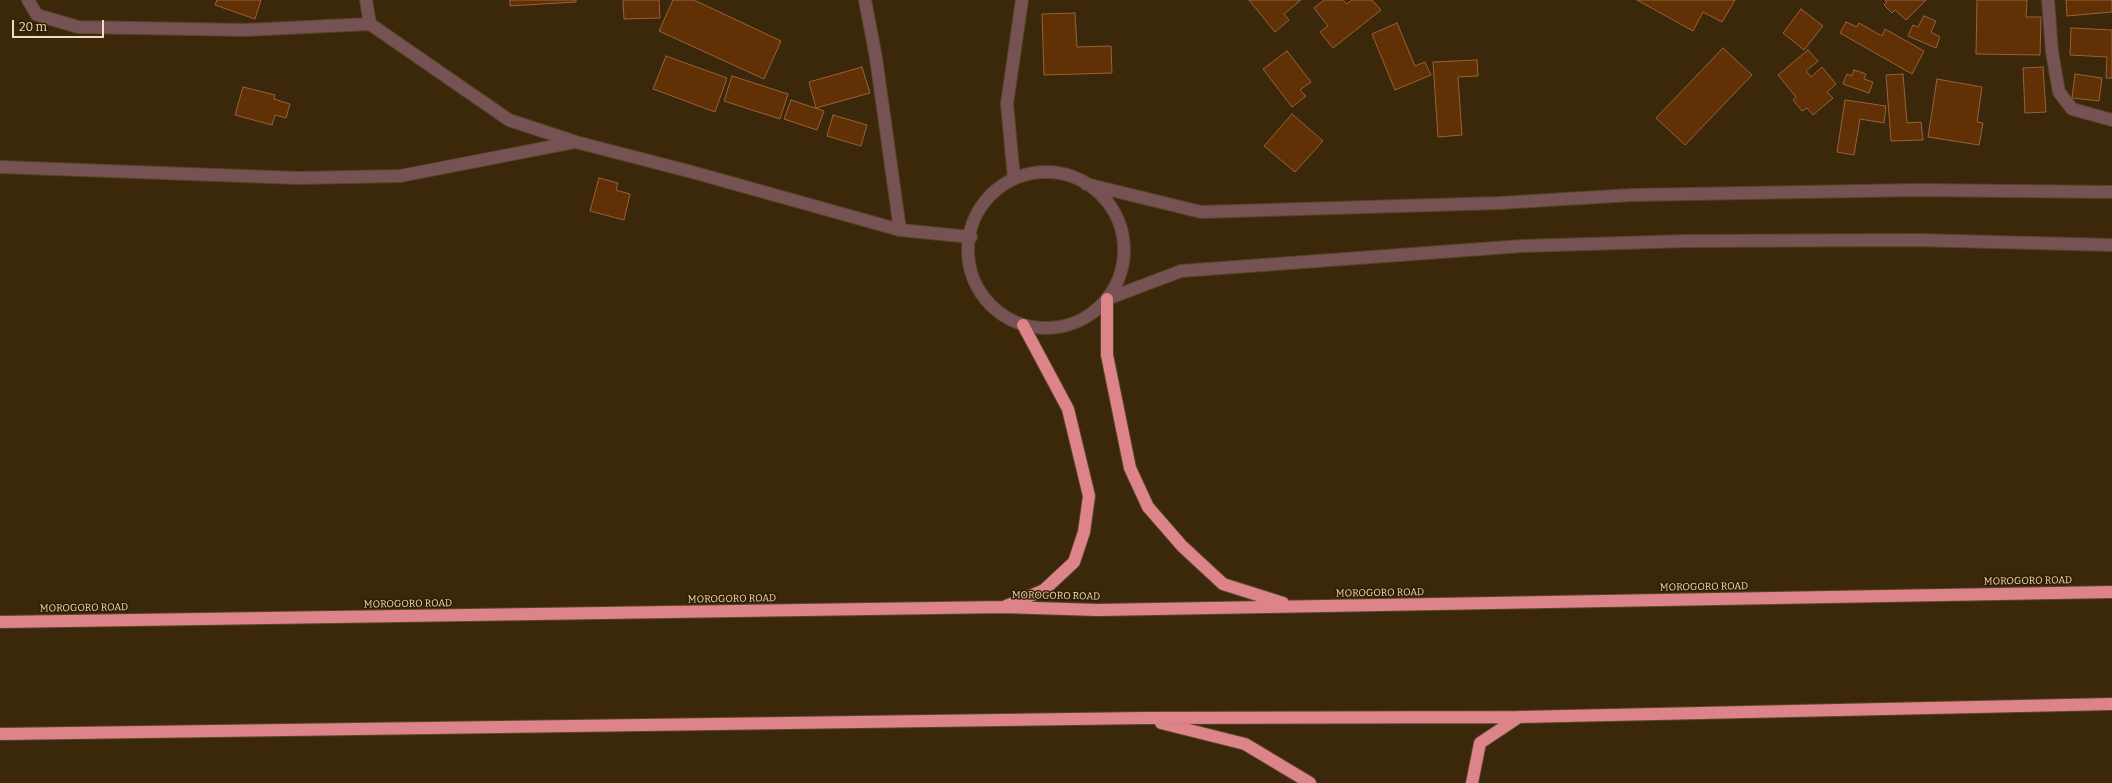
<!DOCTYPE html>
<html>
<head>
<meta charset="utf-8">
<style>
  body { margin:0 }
  #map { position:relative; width:2112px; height:783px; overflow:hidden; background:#3b2709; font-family:Bitter,serif }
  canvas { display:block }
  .scale { position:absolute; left:12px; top:20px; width:92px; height:18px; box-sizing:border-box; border:2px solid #f0dbbf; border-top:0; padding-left:5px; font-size:12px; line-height:14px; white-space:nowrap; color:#f0dbbf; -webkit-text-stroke:3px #301e01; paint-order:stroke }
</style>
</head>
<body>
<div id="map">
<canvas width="2112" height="783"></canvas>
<div class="scale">20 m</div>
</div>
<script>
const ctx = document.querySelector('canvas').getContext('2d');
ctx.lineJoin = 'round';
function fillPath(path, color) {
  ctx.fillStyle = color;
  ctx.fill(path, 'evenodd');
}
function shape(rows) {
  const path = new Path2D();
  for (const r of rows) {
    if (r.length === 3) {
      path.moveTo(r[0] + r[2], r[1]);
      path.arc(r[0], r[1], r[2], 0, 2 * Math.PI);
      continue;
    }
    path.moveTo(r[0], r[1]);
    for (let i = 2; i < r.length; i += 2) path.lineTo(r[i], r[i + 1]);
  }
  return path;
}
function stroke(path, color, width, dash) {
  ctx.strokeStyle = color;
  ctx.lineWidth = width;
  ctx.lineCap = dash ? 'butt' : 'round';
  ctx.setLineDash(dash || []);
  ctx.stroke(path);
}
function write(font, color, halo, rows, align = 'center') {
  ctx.font = font + ' Bitter,serif';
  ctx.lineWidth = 3;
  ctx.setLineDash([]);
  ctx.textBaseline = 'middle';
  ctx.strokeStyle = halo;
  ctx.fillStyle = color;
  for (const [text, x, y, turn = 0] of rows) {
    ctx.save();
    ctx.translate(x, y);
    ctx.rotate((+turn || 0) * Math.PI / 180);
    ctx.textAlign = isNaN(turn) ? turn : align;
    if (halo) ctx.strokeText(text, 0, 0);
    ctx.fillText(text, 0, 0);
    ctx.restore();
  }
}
const building = shape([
  [217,0,261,0,255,19,215,5,217,0],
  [510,0,576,0,576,2,510,6,510,0],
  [623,0,659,0,660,18,624,19,623,0],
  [673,0,694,0,781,41,764,79,659,31,673,0],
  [1249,0,1301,0,1284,14,1289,20,1275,32,1249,0],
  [1324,0,1343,0,1347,4,1352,0,1372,0,1381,10,1333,48,1320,32,1328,26,1314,8,1324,0],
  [1637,0,1735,0,1722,22,1703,12,1693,31,1637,0],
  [1885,0,1926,0,1906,20,1895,10,1892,13,1884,5,1887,2,1885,0],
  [1977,0,2027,0,2026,17,2041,17,2040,55,1976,54,1977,0],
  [2066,0,2112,0,2112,12,2067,16,2066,0],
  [1801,9,1823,26,1804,50,1783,33,1801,9],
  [1075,13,1077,47,1111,46,1112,73,1044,75,1042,14,1075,13],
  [1924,16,1936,21,1931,32,1940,37,1936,48,1908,36,1913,25,1918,27,1924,16],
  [1846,22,1857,27,1859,23,1882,36,1885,29,1924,51,1912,74,1840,33,1846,22],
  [1397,23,1415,66,1425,62,1431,75,1395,90,1372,34,1397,23],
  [2071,28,2112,30,2112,78,2106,78,2107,57,2070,55,2071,28],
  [1723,48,1752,75,1685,145,1656,118,1723,48],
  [1808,50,1818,61,1806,71,1811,77,1822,67,1836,84,1827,92,1833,98,1813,115,1807,108,1802,111,1793,100,1796,97,1778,75,1808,50],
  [1287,51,1311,82,1300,90,1306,96,1292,107,1263,69,1287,51],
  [666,56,727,78,715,112,653,89,666,56],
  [1477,60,1478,76,1458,77,1462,135,1438,137,1433,62,1477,60],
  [862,67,870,93,816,108,809,82,862,67],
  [2043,67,2046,112,2025,113,2023,68,2043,67],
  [1854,70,1866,74,1864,79,1873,82,1869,93,1843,84,1847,74,1852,76,1854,70],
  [1903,74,1907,123,1921,122,1923,140,1891,141,1886,75,1903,74],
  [2075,74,2102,78,2099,101,2072,98,2075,74],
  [732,76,788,94,780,119,724,101,732,76],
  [1937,79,1982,87,1977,122,1983,123,1979,145,1928,137,1937,79],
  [243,87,275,95,274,99,290,104,286,118,275,115,272,125,235,115,243,87],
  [791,100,824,111,817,130,784,119,791,100],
  [1845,100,1886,106,1884,123,1860,119,1854,155,1837,152,1845,100],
  [1292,114,1323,141,1295,172,1264,146,1292,114],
  [833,115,867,125,861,146,827,136,833,115],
  [599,178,618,183,616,190,630,194,624,220,590,211,599,178]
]);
const minor = shape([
  [28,0,37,15,78,27,245,30,370,24],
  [366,0,370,24,509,120,576,142,692,172,900,230,971,237],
  [865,0,876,58,900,230],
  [2048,0,2052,52,2059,92,2072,109,2112,120],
  [0,167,298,178,400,176,575,142],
  [1046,250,78],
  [1014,179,1007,104,1022,0],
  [1086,184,1201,212,1499,203,1632,195,1917,190,2112,192],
  [1107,299,1181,271,1522,246,1687,241,1916,240,2112,245]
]);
const highway = shape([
  [1107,299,1107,355,1130,468,1148,507,1182,546,1223,584,1283,603],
  [1006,606,1044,590,1074,562,1084,532,1089,496,1068,409,1023,325],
  [0,622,1003,607,1098,610,2112,592],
  [1161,723,1245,744,1310,783],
  [0,734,1144,718,1519,717,2112,704],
  [1472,783,1480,743,1519,717]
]);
const streetNames = [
  ["MOROGORO ROAD",2028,581,-1],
  ["MOROGORO ROAD",1704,587,-1],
  ["MOROGORO ROAD",1380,593,-1],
  ["MOROGORO ROAD",1056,596,1],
  ["MOROGORO ROAD",732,599,-1],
  ["MOROGORO ROAD",408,604,-1],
  ["MOROGORO ROAD",84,608,-1]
];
fillPath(building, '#613005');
stroke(building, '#97623c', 1);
stroke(minor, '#584426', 14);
stroke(highway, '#584426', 14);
stroke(minor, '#775254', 12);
stroke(highway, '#dd848b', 12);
write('10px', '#f0dbbf', '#301e01', streetNames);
</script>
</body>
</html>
